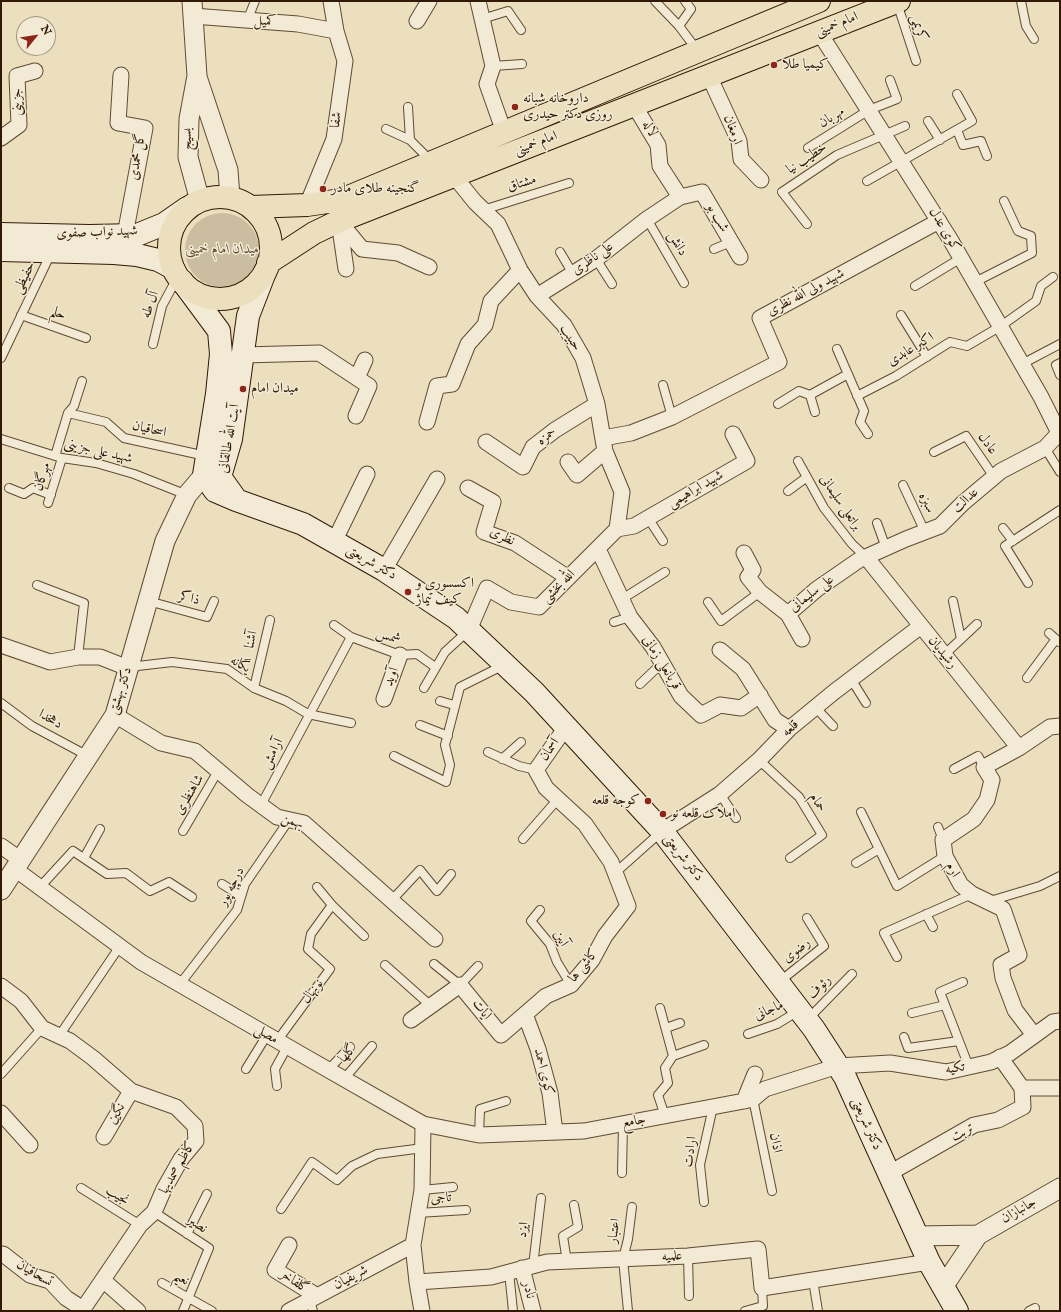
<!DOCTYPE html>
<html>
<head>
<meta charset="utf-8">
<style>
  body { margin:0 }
  #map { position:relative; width:1061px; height:1312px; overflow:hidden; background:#ebdfbe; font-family:"IM FELL English",serif }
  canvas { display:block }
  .frame { position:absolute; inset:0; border:2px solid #311905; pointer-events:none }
  .north { position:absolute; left:16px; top:16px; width:40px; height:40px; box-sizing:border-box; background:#f2ead5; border:1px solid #a59682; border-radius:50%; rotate:60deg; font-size:11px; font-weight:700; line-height:16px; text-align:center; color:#311905 }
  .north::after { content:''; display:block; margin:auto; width:14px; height:18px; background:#8f2418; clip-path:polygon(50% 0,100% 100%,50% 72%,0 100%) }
</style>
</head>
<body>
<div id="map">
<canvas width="1061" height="1312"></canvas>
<div class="frame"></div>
<div class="north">N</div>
</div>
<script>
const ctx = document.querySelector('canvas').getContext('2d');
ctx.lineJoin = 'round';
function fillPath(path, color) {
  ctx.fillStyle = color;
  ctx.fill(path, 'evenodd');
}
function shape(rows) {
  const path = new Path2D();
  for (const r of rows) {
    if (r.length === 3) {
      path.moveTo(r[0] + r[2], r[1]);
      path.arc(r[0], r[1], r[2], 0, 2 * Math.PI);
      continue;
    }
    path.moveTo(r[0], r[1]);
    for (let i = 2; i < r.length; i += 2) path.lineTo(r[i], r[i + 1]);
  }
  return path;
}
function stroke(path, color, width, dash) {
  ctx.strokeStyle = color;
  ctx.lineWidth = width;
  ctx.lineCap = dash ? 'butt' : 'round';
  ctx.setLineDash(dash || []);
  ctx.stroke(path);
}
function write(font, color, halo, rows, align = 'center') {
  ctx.font = font + ' "IM FELL English",Amiri,serif';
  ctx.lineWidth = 3;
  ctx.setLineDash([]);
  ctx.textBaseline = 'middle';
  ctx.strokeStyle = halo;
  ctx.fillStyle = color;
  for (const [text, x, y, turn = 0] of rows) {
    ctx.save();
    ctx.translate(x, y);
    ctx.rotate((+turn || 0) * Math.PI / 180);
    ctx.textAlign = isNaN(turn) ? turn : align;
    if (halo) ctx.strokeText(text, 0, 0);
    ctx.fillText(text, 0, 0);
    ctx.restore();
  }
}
const green = shape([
  [222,250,37]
]);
const service = shape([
  [655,1,679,26,697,50],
  [1021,1,1026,26,1034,39],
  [897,3,916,61],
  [482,19,508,11,521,30],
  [247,21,255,1],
  [679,26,691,9,685,1],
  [493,66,522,64],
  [408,107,410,140,431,161],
  [928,121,940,140],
  [386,129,410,140],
  [957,130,963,145,981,141,987,156],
  [808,148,869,110,897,99,890,80],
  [867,181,972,121,957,94],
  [483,210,569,183],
  [647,219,684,283],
  [807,224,782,192,837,155,905,126],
  [714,249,731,242],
  [560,252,573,274],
  [596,259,612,284],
  [975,282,1032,253,1031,236,1018,231,1004,201],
  [915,286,961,258],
  [21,315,86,338],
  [901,315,927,357],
  [153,344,162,306,177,278],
  [837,349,864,411,860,422,868,434],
  [1,358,51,253],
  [1060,363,1056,365,1060,375],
  [1022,364,1060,344],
  [663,385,672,417],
  [810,395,815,412],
  [857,396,896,376,950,342,967,346,1001,326,1036,301,1041,286,1053,277],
  [778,404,799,391,810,395,848,374],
  [68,413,106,422,124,438,206,456],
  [1,439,62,458,96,463,134,474,187,495],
  [1045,448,1060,472],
  [934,452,966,436,994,477],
  [55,456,68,413,74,406,82,381],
  [798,461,824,508,852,544,866,557],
  [903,485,925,532],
  [9,488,24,494,33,488,51,495],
  [788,491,807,477],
  [48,503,62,458],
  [648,518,663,541],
  [877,523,886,548],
  [1003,528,1013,541],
  [1028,583,1005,546,1060,510],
  [37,585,84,603,78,657],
  [622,599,665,572],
  [148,601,207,617,214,601],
  [953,601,961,639],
  [708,602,721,621,760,592],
  [614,622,630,617],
  [334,625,351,637,400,655,417,654,435,667],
  [1049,633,1059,642],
  [944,655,977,624],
  [129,667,172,662,227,669,254,688,286,701,308,714,351,723],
  [1027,678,1056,639],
  [851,679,866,703],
  [640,684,662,663],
  [254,688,270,620],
  [424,688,445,652,469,630],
  [440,701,454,705],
  [1,703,32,726,88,756],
  [815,707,833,726],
  [420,725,448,736],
  [488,752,519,766,536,770],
  [394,756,446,782,450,765,445,745,460,687,504,665],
  [502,759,521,742],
  [759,760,799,797,822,835,790,858],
  [954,769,978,756,984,767],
  [720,794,736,818],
  [261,805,351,637],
  [861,812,897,886,945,856],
  [938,827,943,840],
  [183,831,218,771],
  [523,839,558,799],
  [84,858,100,829],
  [856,863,879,849],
  [615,873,661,832],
  [222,884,241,896],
  [40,887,73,851,107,874,126,873,150,891,169,882,192,897],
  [391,901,420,870,437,891,451,874],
  [990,901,1040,886,1060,876],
  [332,905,364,936],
  [540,910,531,921,550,944,557,962,571,985],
  [926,914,933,927],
  [897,957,884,933,972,894],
  [434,964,460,985,478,966],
  [385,965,431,1006],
  [779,982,824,946,807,918],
  [963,982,940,992,969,1067],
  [180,984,237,910,245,884,289,820],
  [660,1008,673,1056],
  [912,1013,945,1005],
  [808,1019,852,974],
  [666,1028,680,1023],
  [748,1034,777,1024,800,1010],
  [59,1036,120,946],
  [904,1037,908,1048,959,1041],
  [277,1041,330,969,308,949,311,934,332,905,317,887],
  [246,1069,267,1035],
  [328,1070,350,1047],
  [1,1074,42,1028],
  [344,1079,372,1046],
  [277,1086,275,1069,287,1047],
  [753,1099,772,1191],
  [665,1116,658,1095,668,1083,665,1068,673,1056,704,1045],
  [479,1135,480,1109,506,1101],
  [622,1173,623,1124],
  [81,1188,140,1225],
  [422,1190,453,1187],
  [704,1202,700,1165,713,1107],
  [281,1209,312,1162,337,1180,352,1166,377,1154,423,1148],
  [154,1212,209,1248,183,1311],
  [418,1213,466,1210],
  [187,1234,207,1194],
  [688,1256,689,1296],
  [567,1262,563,1236,578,1227,574,1205],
  [533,1266,541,1198],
  [509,1272,513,1311],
  [813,1280,818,1311],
  [162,1283,212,1311],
  [310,1300,313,1311],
  [628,1311,623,1259,628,1239,632,1207],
  [745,1311,763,1306,762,1288],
  [1029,1311,1035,1308]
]);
const minor = shape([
  [478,1,493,66,487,84,504,132],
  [193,16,298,24,336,31],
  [417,21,429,1],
  [819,32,950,239,1041,397,1059,433],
  [121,75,118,123,145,128,125,235],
  [709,76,739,141,741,159,761,180],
  [634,105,658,145,660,166,680,197],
  [1,138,19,125,17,76,35,71],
  [454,176,475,202,498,224,520,270,537,296,564,325,583,358,597,404,605,451,622,492,617,529],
  [307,205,334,139,345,61,336,31,331,1],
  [339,221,362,249,398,253,429,267],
  [339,222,346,269],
  [537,296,596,259,647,219,680,197,702,192,740,257],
  [243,355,319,353,369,386,356,416],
  [357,378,365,360],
  [427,422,437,386,452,384,468,344,485,325,491,301,520,270],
  [603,438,631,433,672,417,779,362,760,318,939,221],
  [486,442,523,467,533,447,555,430,597,404],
  [568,462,577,475,605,451],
  [468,488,493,502,484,532,515,543,567,577],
  [617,529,634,526,747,461,733,434],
  [334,542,367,474],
  [598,549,630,617,653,647,681,696,701,715,720,705,741,708,760,695],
  [744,553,753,570,748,577,760,592,788,614,817,589,859,560,906,539,940,526,963,503,1001,471,1045,448,1060,432],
  [866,557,1019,748],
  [384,570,437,479],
  [788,614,802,639],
  [469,630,487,588,511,602,539,607,617,529],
  [1,645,50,662,78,657,100,657,128,668],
  [720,650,743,669,775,720,789,729],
  [384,699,400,655],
  [115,715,161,743,195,751,247,795,277,817,304,823,435,939],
  [662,831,720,794,759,760,789,729,834,692,921,626],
  [1,846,21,860],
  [15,869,141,962,304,1056,423,1124,479,1135,584,1131,744,1101,753,1099,765,1089,838,1066,890,1063,946,1072,991,1062,1010,1053,1053,1022,1060,1021],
  [1,986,21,1001,42,1028,70,1041,93,1058,131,1091,176,1107,195,1126,196,1141,181,1159,164,1189,154,1212,140,1225,83,1309,66,1298,50,1281,30,1275,3,1254],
  [525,1014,538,1049,550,1093,555,1132],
  [411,1020,460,985,501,1035,546,996,571,985,592,960,605,936,628,906,611,862,585,824,546,788,536,770,566,727],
  [1034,1035,1015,1010,1003,978,1001,965,1019,955,1003,909,972,894,961,885,945,856,943,840,974,819,987,800,992,780,984,767,1019,748,1050,727,1060,726],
  [1000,1057,1022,1088,1060,1088],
  [744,1101,755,1074],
  [1,1113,30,1145],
  [423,1124,422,1190,413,1245,417,1282,491,1277,547,1262,688,1256,758,1249,762,1288,929,1262],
  [104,1137,131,1091],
  [888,1174,974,1125,998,1120,1023,1107,1022,1088],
  [289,1245,275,1270,317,1296],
  [522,1268,533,1311],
  [103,1280,138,1311],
  [417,1282,422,1311],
  [289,1311,413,1245]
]);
const tertiary = shape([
  [192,1,197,76,189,119,188,157,200,201],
  [197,77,228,170,230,198],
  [1,890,115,715,165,541,187,495,204,475],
  [978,1235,1060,1188],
  [917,1236,978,1235,943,1287]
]);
const secondary = shape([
  [1,234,89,236,137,235,164,224,187,208],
  [1,250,114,253,137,255,158,260,173,268],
  [182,281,219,331,221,354,217,394,204,475,215,491,236,500,303,524,384,570,456,618,534,692,662,831,814,1029,845,1077,929,1262,957,1311],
  [235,498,220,477,231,439,248,316,265,272]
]);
const primary = shape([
  [220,248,51],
  [250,207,307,205,341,200,819,1],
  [268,263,314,233,339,221,899,1]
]);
const markers = [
  [774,65,4,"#8f2418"],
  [515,107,4,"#8f2418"],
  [323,189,4,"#8f2418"],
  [243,389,4,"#8f2418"],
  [408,592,4,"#8f2418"],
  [648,801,4,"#8f2418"],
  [663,814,4,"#8f2418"]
];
const streetNames = [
  ["کمیل",265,22,2],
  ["امام خمینی",837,25,-22],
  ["کریمی",918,28,72],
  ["جزینی",18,102,-92],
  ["مهربان",832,118,-31],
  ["شفا",337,120,-82],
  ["لاله",649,129,58],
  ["ارمغان",732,130,70],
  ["بسیج",188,139,-89],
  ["امام خمینی",536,144,-21],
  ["گل محمدی",138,157,-81],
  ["خطیب نیا",807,159,-33],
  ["مشتاق",522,184,-17],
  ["شب بو",717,218,60],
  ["کوی عدل",944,230,59],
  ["شهید نواب صفوی",97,233,-2],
  ["دانش",677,244,60],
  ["علی ناظری",593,259,-35],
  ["حفیظی",25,278,-64],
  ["شهید ولی الله نظری",806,293,-28],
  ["آل طه",151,305,-70],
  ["حلم",58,314,19],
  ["حبیب",570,338,58],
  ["اکبر عابدی",911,350,-31],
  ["اسحاقیان",149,430,13],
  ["حمزه",547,437,-37],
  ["آیت الله طالقانی",230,439,-80],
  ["عادل",987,444,55],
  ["شهید علی جزینی",98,452,13],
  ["مهرگان",43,477,-72],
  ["شهید ابراهیمی",696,490,-30],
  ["عدالت",966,501,-43],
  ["براتعلی سلیمانی",840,503,56],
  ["سبزه",926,503,64],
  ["نظری",502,537,25],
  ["دکتر شریعتی",371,563,30],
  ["الله بخشی",559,587,-45],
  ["علی سلیمانی",812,594,-37],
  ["ذاکر",189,599,15],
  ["شمس",388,637,19],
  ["آشنا",252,640,-76],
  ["رشیدیان",942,653,51],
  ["قربانعلی زمانی",661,663,58],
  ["یگانه",240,665,29],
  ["آوید",392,677,-70],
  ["دکتر بهشتی",121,691,-72],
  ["دهخدا",50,720,30],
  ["قلعه",791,729,-43],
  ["آسمان",550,750,-55],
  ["آرامش",273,754,-63],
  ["شاهنظری",190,795,-59],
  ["حمام",817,803,58],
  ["بهمن",292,822,19],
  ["دکتر شریعتی",683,858,52],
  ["ارم",952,870,60],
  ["درچه پور",232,887,-63],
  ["آیین",560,939,61],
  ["رضوی",797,951,-38],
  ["کاشی ها",584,966,-51],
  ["رئوف",820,988,-46],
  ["نونهال",313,992,-53],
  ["ایات",481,1010,51],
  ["ماجانی",769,1011,-24],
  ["مصلی",266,1035,30],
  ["گلها",348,1054,-50],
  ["تکیه",955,1069,-8],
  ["کوی احمد",543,1072,76],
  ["نگین",117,1114,-60],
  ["جامع",634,1122,-11],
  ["دکتر شریعتی",866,1124,66],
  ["تربت",963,1133,-27],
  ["اذان",775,1143,79],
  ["ارادت",691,1152,-82],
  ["کاظم صمدیها",178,1168,-60],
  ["نجیب",117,1196,32],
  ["تاجی",441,1199,-4],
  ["جانبازان",1019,1211,-30],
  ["نصیر",197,1225,34],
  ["ایزد",524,1230,-83],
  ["اعتبار",615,1231,-81],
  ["علمیه",672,1257,-3],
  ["تسحاقیان",34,1274,31],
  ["شریفیان",351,1278,-28],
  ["نعیم",181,1279,29],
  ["گلفاخر",294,1282,33],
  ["نادر",528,1290,76]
];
const poiNames = [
  ["کیمیا طلا",782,65],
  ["داروخانه شبانه",523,99],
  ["روزی دکتر حیدری",523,115],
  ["گنجینه طلای مادر",331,189],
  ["میدان امام",251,389],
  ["اکسسوری و",416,584],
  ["کیف تیماژ",416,600],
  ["کوجه قلعه",640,801,"right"],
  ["املاک قلعه نو",671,814]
];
const parkNames = [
  ["میدان امام خمینی",222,250]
];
fillPath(green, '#cbbd9f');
stroke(service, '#604a33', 10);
stroke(minor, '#604a33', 17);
stroke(tertiary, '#604a33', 21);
stroke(secondary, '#311905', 24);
stroke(primary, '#311905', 24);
stroke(service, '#f2ead5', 8);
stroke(minor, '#f2ead5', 15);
stroke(tertiary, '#f2ead5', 19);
stroke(secondary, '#f2ead5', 22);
stroke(primary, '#ebdfbe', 22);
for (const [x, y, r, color] of markers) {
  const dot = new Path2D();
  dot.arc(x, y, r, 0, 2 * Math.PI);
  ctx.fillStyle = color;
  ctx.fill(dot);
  stroke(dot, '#f2ead5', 1.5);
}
write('14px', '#311905', '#f2ead5', streetNames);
write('14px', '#311905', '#f2ead5', poiNames, 'left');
write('italic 14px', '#5f4a33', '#f2ead5', parkNames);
</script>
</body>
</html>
